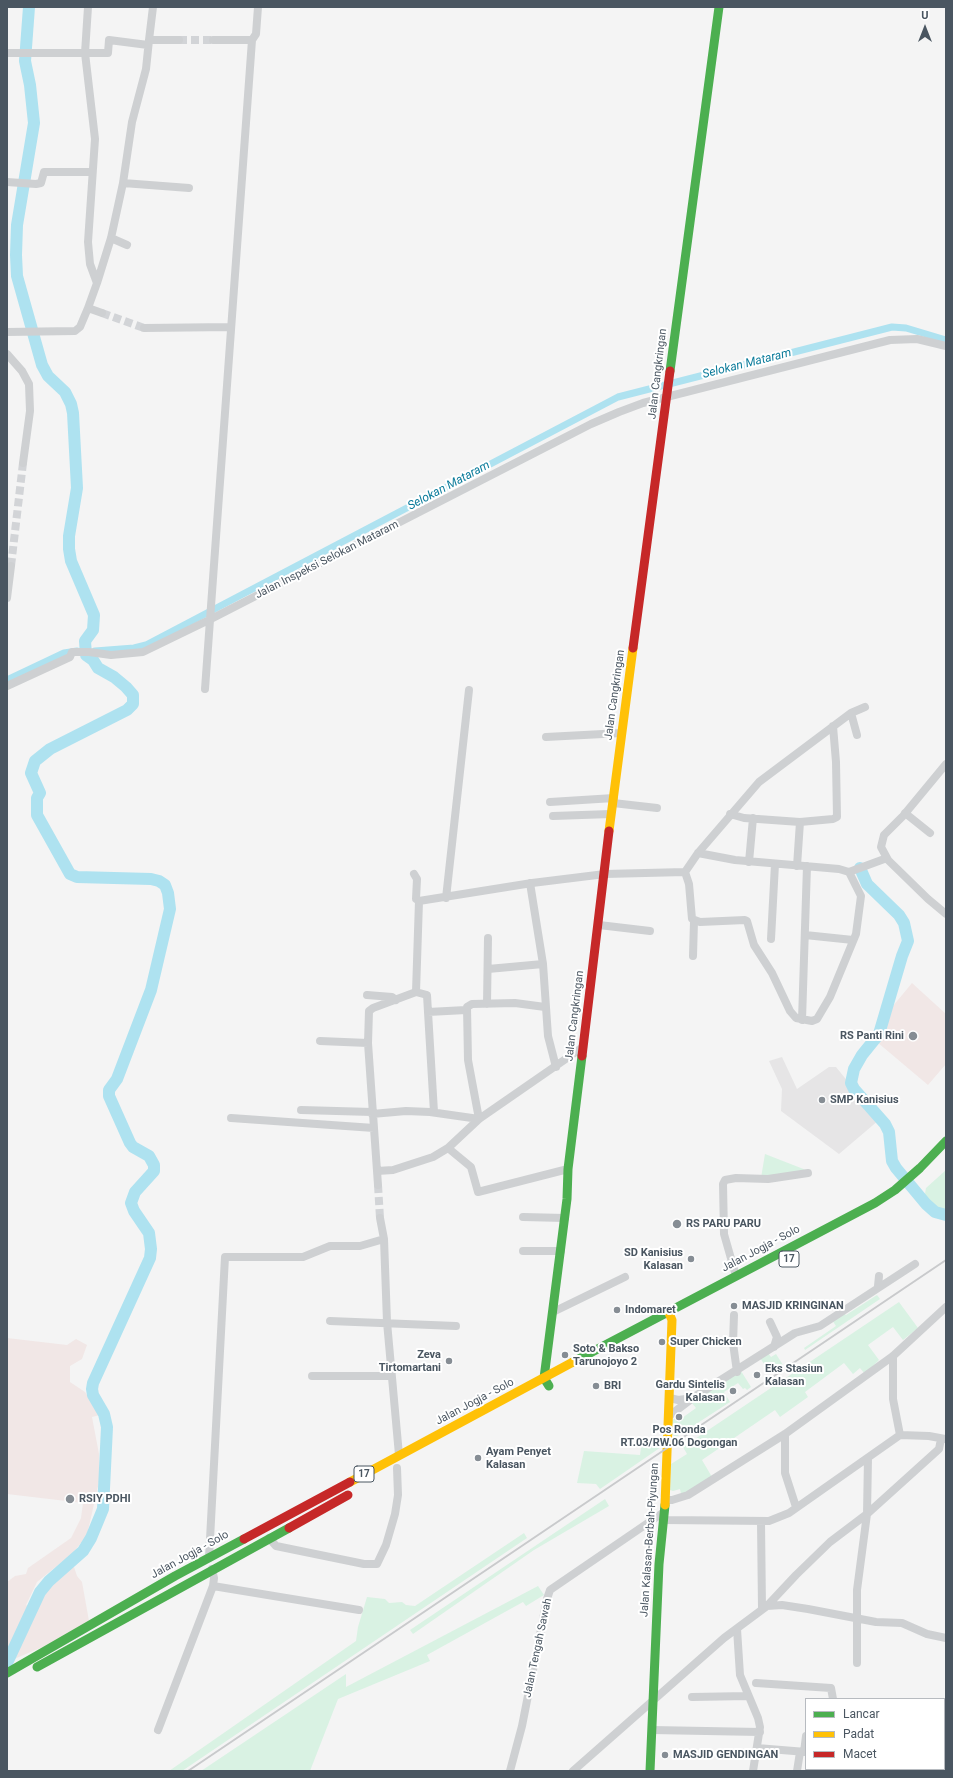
<!DOCTYPE html>
<html>
<head>
<meta charset="utf-8">
<style>
  body { margin:0 }
  #map { position:relative; width:953px; height:1778px; overflow:hidden; background:#f4f4f4; font-family:Roboto,sans-serif }
  canvas { display:block }
  .frame { position:absolute; inset:0; border:8px solid #4a5661; pointer-events:none }
  .legend { position:absolute; left:805px; top:1698px; width:140px; height:72px; box-sizing:border-box; background:#fff; border:1px solid #b7bbc0; margin:0; padding:5px 7px; list-style:none; font-size:12px; color:#4a5661 }
  .legend li { display:flex; align-items:center; gap:8px; height:20px }
  .legend b { width:20px; border:1px solid #b7bbc0 }
  .north { position:absolute; left:905px; top:8px; width:40px; height:40px; -webkit-text-stroke:3px #fff; paint-order:stroke; rotate:0deg; font-size:11px; font-weight:700; line-height:16px; text-align:center; color:#4a5661 }
  .north::after { content:''; display:block; margin:auto; width:14px; height:18px; background:#4a5661; clip-path:polygon(50% 0,100% 100%,50% 72%,0 100%) }
</style>
</head>
<body>
<div id="map">
<canvas width="953" height="1778"></canvas>
<div class="frame"></div>
<ul class="legend">
<li><b style="height:5px;background:#4caf50"></b>Lancar</li>
<li><b style="height:5px;background:#ffc107"></b>Padat</li>
<li><b style="height:5px;background:#c62828"></b>Macet</li>
</ul>
<div class="north">U</div>
</div>
<script>
const ctx = document.querySelector('canvas').getContext('2d');
ctx.lineJoin = 'round';
function fillPath(path, color) {
  ctx.fillStyle = color;
  ctx.fill(path, 'evenodd');
}
function shape(rows) {
  const path = new Path2D();
  for (const r of rows) {
    path.moveTo(r[0], r[1]);
    for (let i = 2; i < r.length; i += 2) path.lineTo(r[i], r[i + 1]);
  }
  return path;
}
function stroke(path, color, width, dash) {
  ctx.strokeStyle = color;
  ctx.lineWidth = width;
  ctx.lineCap = dash ? 'butt' : 'round';
  ctx.setLineDash(dash || []);
  ctx.stroke(path);
}
function write(font, color, halo, rows, align = 'center') {
  ctx.font = font + ' Roboto,sans-serif';
  ctx.lineWidth = 4;
  ctx.setLineDash([]);
  ctx.textBaseline = 'middle';
  ctx.strokeStyle = halo;
  ctx.fillStyle = color;
  for (const [text, x, y, turn = 0] of rows) {
    ctx.save();
    ctx.translate(x, y);
    ctx.rotate((+turn || 0) * Math.PI / 180);
    ctx.textAlign = isNaN(turn) ? turn : align;
    if (halo) ctx.strokeText(text, 0, 0);
    ctx.fillText(text, 0, 0);
    ctx.restore();
  }
}
const education = shape([
  [782,1057,797,1089,829,1067,836,1067,879,1120,839,1154,781,1111,782,1089,769,1061]
]);
const medical = shape([
  [912,983,946,1014,946,1064,928,1085,877,1042,883,1029,888,1012],
  [7,1338,67,1345,76,1339,87,1345,82,1359,70,1366,70,1382,85,1392,100,1415,92,1417,99,1454,99,1482,87,1535,73,1553,37,1582,26,1605,33,1609,44,1590,65,1569,73,1564,77,1576,82,1582,89,1621,52,1643,7,1662,7,1582,15,1576,26,1574,28,1568,71,1538,81,1518,83,1503,7,1494]
]);
const green = shape([
  [765,1154,806,1170,761,1178],
  [946,1170,946,1213,924,1200,926,1188],
  [877,1295,880,1299,805,1350,804,1348,836,1326,832,1320,843,1312,846,1315],
  [899,1302,918,1328,903,1340,893,1327,868,1345,879,1360,865,1374,860,1368,853,1374,844,1363,805,1392,808,1397,780,1417,775,1410,702,1460,712,1477,684,1495,681,1494,680,1489,673,1491,670,1490,671,1464,687,1454,683,1447],
  [768,1353,771,1357,776,1354,783,1365,771,1374,760,1358],
  [741,1371,751,1387,747,1390,745,1388,743,1389,738,1383,724,1392,730,1402,676,1437,671,1434,672,1420,675,1418,678,1421,696,1408,691,1402],
  [654,1439,665,1439,664,1445,600,1489,596,1484,577,1483,584,1451,640,1455,642,1441,651,1442],
  [605,1499,609,1506,534,1550,413,1634,410,1630],
  [524,1533,527,1538,182,1771,169,1771,356,1641,358,1627,367,1597,385,1599,389,1603,402,1602,406,1605,415,1606],
  [538,1586,544,1595,526,1606,523,1602,427,1655,430,1661,338,1699,310,1771,201,1771,346,1674,346,1687]
]);
const canal = shape([
  [95,651,134,648,146,645,618,397,892,327,906,328,946,340],
  [7,680,64,653,77,651]
]);
const river = shape([
  [860,868,867,884,899,915,904,923,908,941,902,956,879,1034,862,1055,854,1069,851,1083,854,1089,885,1124,889,1132,892,1161,896,1168,926,1204,935,1212,946,1215],
  [7,1663,40,1592,49,1581,83,1551,91,1538,103,1509,107,1427,104,1414,93,1395,92,1389,93,1383,150,1258,151,1249,149,1233,134,1211,131,1203,135,1192,154,1171,154,1165,149,1156,133,1147,130,1143,109,1096,109,1090,117,1079,151,990,170,909,168,893,165,885,159,881,151,879,77,877,70,874,37,815,37,798,40,793,31,773,35,761,50,749,127,710,133,704,133,695,126,687,114,677,98,668,93,660,86,655,85,641,93,630,94,615,71,561,69,549,69,536,77,488,73,413,71,404,65,392,48,376,42,365,17,276,16,255,17,225,34,123,30,85,25,61,29,7]
]);
const streetTunnel = shape([
  [179,40,213,40],
  [102,313,144,328],
  [11,566,23,463],
  [378,1185,380,1218]
]);
const street = shape([
  [88,7,85,53,95,139,88,242,90,264,97,283,88,308,102,313],
  [149,40,153,7],
  [213,40,252,40],
  [7,53,108,53,109,40,148,45],
  [7,182,36,184,41,183,44,172,92,172],
  [123,183,189,188],
  [111,238,127,245],
  [97,283,111,238,123,183,132,122,146,69,149,40,179,40],
  [144,328,231,327],
  [7,332,75,331,80,327,88,308],
  [7,354,22,371,29,384,30,411,23,463],
  [7,598,11,566],
  [7,686,70,657,72,652,89,652,111,655,143,652,209,620,591,424,619,412,643,403,890,340,917,339,946,346],
  [205,689,252,40,256,34,258,7],
  [851,713,857,735],
  [546,737,622,733],
  [946,764,903,816,884,835,881,847,888,860,928,899,946,914],
  [550,802,614,798],
  [613,803,657,808],
  [905,813,930,833],
  [730,814,744,818,800,822,833,819,837,817,836,762,833,726],
  [553,816,611,814],
  [698,853,735,860,839,869,849,872,887,858],
  [749,862,753,818],
  [797,866,800,822],
  [685,872,689,884,692,919,700,922,745,920,747,921,754,945,772,973,790,1011,796,1018,812,1021,817,1019,830,997,856,934,861,896,849,872],
  [685,872,698,853,759,782,851,713,865,707],
  [414,874,417,879,416,899,419,901,416,992],
  [530,883,543,964,548,1036,556,1067],
  [446,898,469,690],
  [419,901,532,883,605,874,685,872],
  [599,925,650,931],
  [805,935,853,940],
  [771,939,775,864],
  [693,956,694,921],
  [488,969,543,964],
  [367,995,392,997,396,1000],
  [487,1004,488,938],
  [428,1012,434,1112],
  [802,1020,807,866],
  [320,1041,368,1043],
  [301,1110,372,1112],
  [372,1114,406,1111,430,1112,479,1119],
  [231,1118,374,1128],
  [479,1119,468,1060,467,1007,472,1004,515,1003,545,1007],
  [448,1148,471,1167,478,1192,568,1169],
  [377,1171,393,1170,433,1157,448,1148,479,1119,583,1047],
  [378,1185,368,1043,369,1011,373,1008,416,992,427,995,428,1012,466,1010],
  [523,1217,565,1218],
  [380,1218,384,1239,387,1322,399,1455],
  [523,1251,561,1251],
  [736,1276,724,1234,723,1184,725,1180,736,1178,768,1179,808,1173],
  [878,1286,879,1276],
  [553,1312,625,1277],
  [734,1315,733,1343,737,1372],
  [330,1321,456,1326],
  [770,1322,777,1337,774,1347],
  [893,1356,893,1399,900,1435],
  [312,1376,391,1376],
  [670,1398,678,1400,693,1398],
  [669,1416,694,1397,795,1333,820,1326,915,1264],
  [785,1434,785,1473,796,1507],
  [665,1500,672,1500,688,1495,785,1434,893,1356,946,1307],
  [664,1520,769,1521,789,1513,900,1435,929,1436,945,1439],
  [761,1522,762,1609],
  [269,1538,276,1546,364,1564,377,1564,386,1545,395,1514,398,1495,397,1468],
  [209,1558,225,1257,303,1257,330,1246,360,1246,384,1239],
  [213,1586,359,1610],
  [767,1606,782,1605,808,1609,876,1622,902,1623,927,1634,946,1638],
  [737,1629,740,1675,758,1718,760,1727,753,1771],
  [857,1663,857,1590,867,1514,868,1458],
  [756,1683,831,1688,833,1699],
  [692,1697,748,1696],
  [944,1705,946,1705],
  [158,1730,213,1586,214,1578,212,1569],
  [652,1730,760,1732],
  [757,1748,806,1752],
  [804,1752,806,1736],
  [884,1769,889,1771],
  [510,1771,522,1726,547,1599,550,1590,664,1512],
  [573,1771,724,1638,767,1606,796,1575,830,1542,867,1514,939,1449,941,1439],
  [797,1771,800,1752],
  [912,1771,912,1769],
  [944,1771,946,1769]
]);
const fast = shape([
  [670,371,719,7],
  [573,1362,875,1203,895,1190,920,1168,946,1141],
  [549,1386,544,1378,567,1199,568,1169,582,1056],
  [37,1667,289,1528],
  [7,1673,175,1576,244,1539],
  [650,1771,659,1564,665,1505]
]);
const slow = shape([
  [609,831,633,648],
  [350,1482,573,1362],
  [665,1505,672,1320,668,1311]
]);
const jam = shape([
  [633,648,670,371],
  [582,1056,609,831],
  [289,1528,348,1495],
  [244,1539,350,1482]
]);
const rail = shape([
  [188,1771,946,1260]
]);
const markers = [
  [913,1036,5,"#868d94"],
  [822,1100,4,"#868d94"],
  [677,1224,5,"#868d94"],
  [691,1259,4,"#868d94"],
  [734,1306,4,"#868d94"],
  [617,1310,4,"#868d94"],
  [662,1342,4,"#868d94"],
  [565,1355,4,"#868d94"],
  [449,1361,4,"#868d94"],
  [757,1375,4,"#868d94"],
  [596,1386,4,"#868d94"],
  [733,1391,4,"#868d94"],
  [679,1417,4,"#868d94"],
  [478,1458,4,"#868d94"],
  [70,1499,5,"#868d94"],
  [665,1755,4,"#868d94"]
];
const shields = [
  [789,1259,20],
  [364,1474,20]
];
const shieldNames = [
  ["17",789,1259],
  ["17",364,1474]
];
const streetNames = [
  ["Jalan Cangkringan",658,374,-83],
  ["Jalan Inspeksi Selokan Mataram",327,560,-27],
  ["Jalan Cangkringan",615,695,-82],
  ["Jalan Cangkringan",575,1016,-83],
  ["Jalan Jogja - Solo",761,1249,-28],
  ["Jalan Jogja - Solo",475,1402,-28],
  ["Jalan Kalasan-Berbah-Piyungan",650,1540,-86],
  ["Jalan Jogja - Solo",190,1555,-29],
  ["Jalan Tengah Sawah",538,1648,-78]
];
const poiNames = [
  ["RS Panti Rini",904,1036,"right"],
  ["SMP Kanisius",830,1100],
  ["RS PARU PARU",686,1224],
  ["SD Kanisius",683,1253,"right"],
  ["Kalasan",683,1266,"right"],
  ["MASJID KRINGINAN",742,1306],
  ["Indomaret",625,1310],
  ["Super Chicken",670,1342],
  ["Soto & Bakso",573,1349],
  ["Tarunojoyo 2",573,1362],
  ["Zeva",441,1355,"right"],
  ["Tirtomartani",441,1368,"right"],
  ["Eks Stasiun",765,1369],
  ["Kalasan",765,1382],
  ["Gardu Sintelis",725,1385,"right"],
  ["Kalasan",725,1398,"right"],
  ["BRI",604,1386],
  ["Pos Ronda",679,1430,"center"],
  ["RT.03/RW.06 Dogongan",679,1443,"center"],
  ["Ayam Penyet",486,1452],
  ["Kalasan",486,1465],
  ["RSIY PDHI",79,1499],
  ["MASJID GENDINGAN",673,1755]
];
const waterNames = [
  ["Selokan Mataram",747,364,-14],
  ["Selokan Mataram",449,486,-28]
];
fillPath(education, '#e6e5e6');
fillPath(medical, '#f1e7e6');
fillPath(green, '#d9f2e3');
stroke(canal, '#aee2f0', 7);
stroke(river, '#aee2f0', 12);
stroke(streetTunnel, '#d2d4d7', 8, [8, 4]);
stroke(street, '#ced0d2', 8);
stroke(fast, '#4caf50', 9);
stroke(slow, '#ffc107', 9);
stroke(jam, '#c62828', 9);
stroke(rail, '#c9cacc', 2);
for (const [x, y, r, color] of markers) {
  const dot = new Path2D();
  dot.arc(x, y, r, 0, 2 * Math.PI);
  ctx.fillStyle = color;
  ctx.fill(dot);
  stroke(dot, '#fff', 1.5);
}
for (const [x, y, w] of shields) {
  const box = new Path2D();
  box.roundRect(x - w / 2, y - 8, w, 16, 3);
  ctx.fillStyle = '#fff';
  ctx.fill(box);
  stroke(box, '#4a5661', 1);
}
write('bold 10px', '#4a5661', null, shieldNames);
write('11px', '#4a5661', '#fff', streetNames);
write('bold 11px', '#4a5661', '#fff', poiNames, 'left');
write('italic 12px', '#0c7c9b', '#fff', waterNames);
</script>
</body>
</html>
